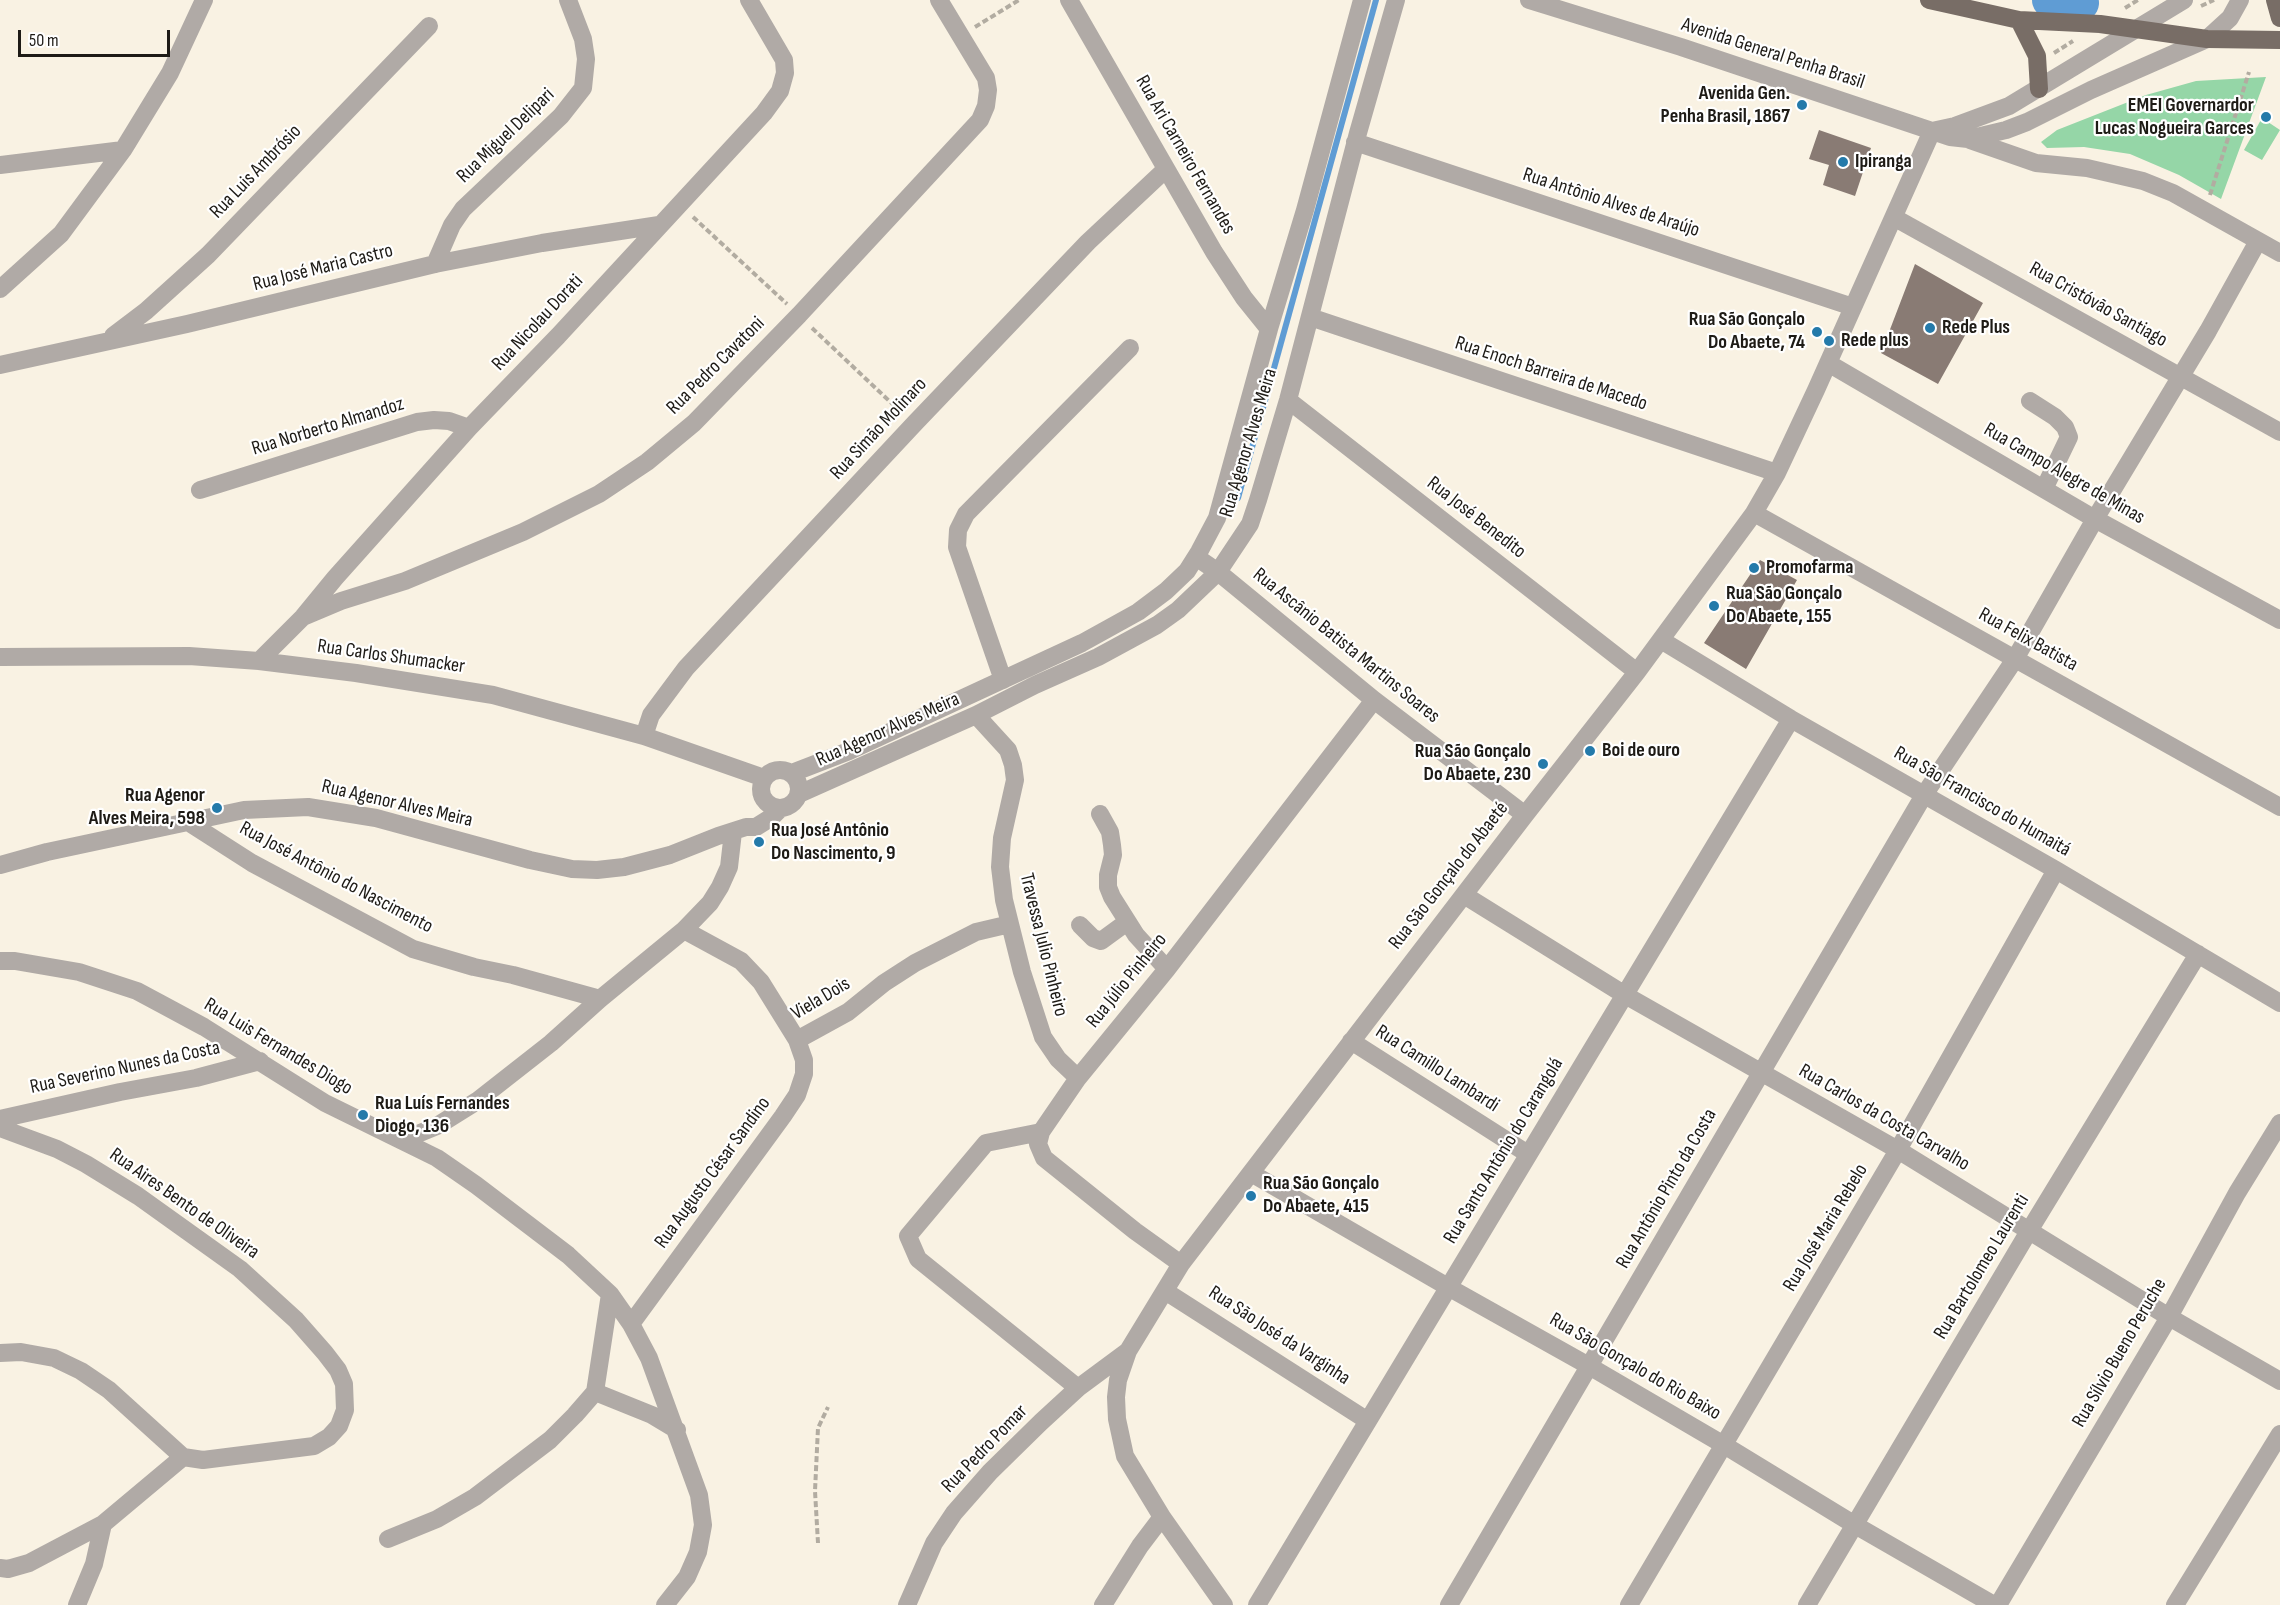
<!DOCTYPE html>
<html>
<head>
<meta charset="utf-8">
<style>
  body { margin:0 }
  #map { position:relative; width:2280px; height:1605px; overflow:hidden; background:#f9f2e3; font-family:"Sofia Sans Condensed",sans-serif }
  canvas { display:block }
  .scale { position:absolute; left:18px; top:30px; width:152px; height:27px; box-sizing:border-box; border:3px solid #1e1b16; border-top:0; padding-left:8px; font-size:18px; line-height:21px; white-space:nowrap; color:#1e1b16; -webkit-text-stroke:4px #fff; paint-order:stroke }
</style>
</head>
<body>
<div id="map">
<canvas width="2280" height="1605"></canvas>
<div class="scale">50 m</div>
</div>
<script>
const ctx = document.querySelector('canvas').getContext('2d');
ctx.lineJoin = 'round';
function fillPath(path, color) {
  ctx.fillStyle = color;
  ctx.fill(path, 'evenodd');
}
function shape(rows) {
  const path = new Path2D();
  for (const r of rows) {
    if (r.length === 3) {
      path.moveTo(r[0] + r[2], r[1]);
      path.arc(r[0], r[1], r[2], 0, 2 * Math.PI);
      continue;
    }
    path.moveTo(r[0], r[1]);
    for (let i = 2; i < r.length; i += 2) path.lineTo(r[i], r[i + 1]);
  }
  return path;
}
function stroke(path, color, width, dash) {
  ctx.strokeStyle = color;
  ctx.lineWidth = width;
  ctx.lineCap = dash ? 'butt' : 'round';
  ctx.setLineDash(dash || []);
  ctx.stroke(path);
}
function write(font, color, halo, rows, align = 'center') {
  ctx.font = font + ' "Sofia Sans Condensed",sans-serif';
  ctx.lineWidth = 4.5;
  ctx.setLineDash([]);
  ctx.textBaseline = 'middle';
  ctx.strokeStyle = halo;
  ctx.fillStyle = color;
  for (const [text, x, y, turn = 0] of rows) {
    ctx.save();
    ctx.translate(x, y);
    ctx.rotate((+turn || 0) * Math.PI / 180);
    ctx.textAlign = isNaN(turn) ? turn : align;
    if (halo) ctx.strokeText(text, 0, 0);
    ctx.fillText(text, 0, 0);
    ctx.restore();
  }
}
const green = shape([
  [2266,77,2221,199,2179,175,2130,154,2084,147,2047,148,2041,142,2057,130,2146,95,2196,81],
  [2262,118,2280,130,2262,160,2244,150]
]);
const stream = shape([
  [1238,498,1376,0]
]);
const river = shape([
  [2050,0,2081,3]
]);
const building = shape([
  [1819,130,1871,148,1855,196,1823,185,1829,165,1809,159],
  [1915,264,1983,303,1938,384,1881,353],
  [1760,560,1797,580,1746,669,1704,643]
]);
const path = shape([
  [2201,6,2214,0],
  [2125,8,2138,0],
  [975,27,1019,0],
  [2054,53,2073,41],
  [2210,195,2249,72],
  [693,217,787,304],
  [812,328,902,413],
  [818,1543,815,1491,818,1428,828,1407]
]);
const minor = shape([
  [1069,0,1214,252,1244,298,1269,329],
  [1529,0,1681,47,1950,137,1968,139,2006,130,2027,122,2091,90,2207,39,2230,18,2240,0],
  [1932,131,1955,126,2009,106,2184,0],
  [1970,140,2036,163,2087,168,2143,181,2173,193,2280,253],
  [1355,142,1853,307],
  [0,165,123,150],
  [1895,218,2280,432],
  [435,264,452,225,463,209,561,116,583,88,586,59,583,39,568,0],
  [0,289,61,234,123,150,170,73,204,0],
  [1310,317,1777,473],
  [113,336,146,311,208,255,429,26],
  [1828,363,2095,519,2280,620],
  [0,365,187,324,435,264,542,243,659,225],
  [1288,400,1637,672],
  [2030,401,2055,417,2065,427,2069,437,2044,489],
  [200,490,417,422,434,420,449,421,469,428],
  [1754,513,2280,807],
  [1196,557,1218,572,1374,700,1525,815],
  [303,617,341,601,405,581,523,532,599,494,647,462,694,423,799,315,980,120,986,106,988,90,986,78,939,0],
  [1661,640,1791,719,2056,870,2280,1003],
  [0,657,189,656,259,661,356,673,493,695,644,736,764,778],
  [259,661,303,617,335,578,469,428,558,336,764,113,780,91,785,73,784,60,749,0],
  [1003,680,957,547,958,530,966,514,1130,348],
  [976,715,1008,750,1013,765,1015,780,1002,838,1000,867,1004,900,1022,972,1043,1037,1058,1059,1078,1078],
  [644,736,651,715,686,668,915,423,1088,242,1166,169],
  [780,789,19],
  [792,773,849,751,1082,643,1138,612,1166,591,1187,571,1199,552,1217,518,1269,329,1305,210,1362,0],
  [799,794,976,715,1035,685,1098,657,1157,625,1178,610,1218,572,1250,524,1258,500,1288,400,1358,133,1396,0],
  [1100,814,1110,832,1112,845,1113,855,1108,875,1108,887,1112,897,1136,935,1167,969],
  [188,822,252,863,413,949,474,967,513,975,600,999,684,930,710,903,720,887,729,867,733,832],
  [0,865,47,852,244,810,308,807,376,818,530,860,572,869,597,870,624,867,670,855,718,836,746,827,756,827,772,817,780,809],
  [1464,895,1625,995,1898,1150,2169,1317,2280,1381],
  [1080,925,1093,938,1101,941,1127,922],
  [0,961,15,961,79,972,137,991,165,1006,204,1027,325,1103,437,1158,476,1185,568,1255,610,1294,631,1324,649,1358,699,1495,703,1525,698,1552,687,1577,665,1605],
  [797,1040,848,1012,884,983,915,963,976,932,1010,924],
  [1351,1041,1528,1154],
  [0,1119,120,1092,196,1078,260,1061],
  [0,1128,57,1149,86,1164,138,1196,240,1269,296,1320,325,1353,338,1370,344,1384,345,1410,339,1426,329,1437,314,1446,203,1460,183,1457,109,1390,81,1371,54,1358,21,1352,0,1353],
  [1041,1132,986,1143,908,1236,918,1259,1078,1388],
  [403,1140,437,1126,477,1101,551,1043,600,999],
  [1251,1173,1448,1287,1589,1366,1724,1445,1855,1525,1994,1605],
  [1181,1264,1135,1231,1044,1158,1038,1144,1041,1132,1078,1078,1167,969,1374,700],
  [1165,1291,1368,1421],
  [631,1324,783,1116,797,1095,804,1074,804,1060,797,1040,761,982,741,961,684,930],
  [595,1392,652,1415,677,1430],
  [388,1539,437,1519,475,1497,550,1440,575,1415,595,1392,610,1294],
  [0,1568,8,1569,29,1563,103,1524],
  [77,1605,94,1564,103,1524,183,1457],
  [907,1605,934,1543,954,1513,990,1472,1041,1422,1078,1388,1128,1351],
  [1103,1605,1140,1546,1162,1517],
  [1224,1605,1162,1517,1125,1456,1117,1419,1116,1397,1118,1380,1128,1351,1181,1264,1525,815,1637,672,1754,513,1777,473,1816,390,1932,131],
  [1257,1605,1791,719],
  [1449,1605,1924,795,2015,659,2095,519,2208,331,2258,241],
  [1629,1605,1898,1150,2056,870],
  [1807,1605,2029,1231,2198,954],
  [1998,1605,2169,1317,2237,1193,2280,1123],
  [2175,1605,2280,1434]
]);
const major = shape([
  [1929,0,2019,20,2100,24,2207,39,2280,40],
  [2275,0,2280,18],
  [2019,20,2037,56,2039,89]
]);
const markers = [
  [1802,105,6,"#247aaa"],
  [2266,117,6,"#247aaa"],
  [1843,162,6,"#247aaa"],
  [1930,328,6,"#247aaa"],
  [1817,332,6,"#247aaa"],
  [1829,341,6,"#247aaa"],
  [1754,568,6,"#247aaa"],
  [1714,606,6,"#247aaa"],
  [1590,751,6,"#247aaa"],
  [1543,764,6,"#247aaa"],
  [217,808,6,"#247aaa"],
  [759,842,6,"#247aaa"],
  [363,1115,6,"#247aaa"],
  [1251,1196,6,"#247aaa"]
];
const streetNames = [
  ["Avenida General Penha Brasil",1773,54,18],
  ["Rua Miguel Delipari",506,136,-44],
  ["Rua Ari Carneiro Fernandes",1185,155,60],
  ["Rua Luis Ambrósio",256,172,-46],
  ["Rua Antônio Alves de Araújo",1611,203,18],
  ["Rua José Maria Castro",323,268,-14],
  ["Rua Cristóvão Santiago",2098,305,29],
  ["Rua Nicolau Dorati",538,323,-47],
  ["Rua Pedro Cavatoni",716,366,-45],
  ["Rua Enoch Barreira de Macedo",1551,374,18],
  ["Rua Norberto Almandoz",328,427,-17],
  ["Rua Simão Molinaro",879,429,-47],
  ["Rua Agenor Alves Meira",1249,443,-73],
  ["Rua Campo Alegre de Minas",2064,474,30],
  ["Rua José Benedito",1476,518,38],
  ["Rua Felix Batista",2028,640,29],
  ["Rua Ascânio Batista Martins Soares",1346,646,39],
  ["Rua Carlos Shumacker",391,657,8],
  ["Rua Agenor Alves Meira",888,730,-24],
  ["Rua São Francisco do Humaitá",1982,802,30],
  ["Rua Agenor Alves Meira",397,804,13],
  ["Rua São Gonçalo do Abaeté",1449,876,-52],
  ["Rua José Antônio do Nascimento",336,878,28],
  ["Travessa Julio Pinheiro",1043,945,76],
  ["Rua Júlio Pinheiro",1127,981,-51],
  ["Viela Dois",821,999,-31],
  ["Rua Luis Fernandes Diogo",278,1047,31],
  ["Rua Severino Nunes da Costa",125,1068,-12],
  ["Rua Camillo Lambardi",1437,1069,33],
  ["Rua Carlos da Costa Carvalho",1884,1118,30],
  ["Rua Santo Antônio do Carangolá",1504,1151,-59],
  ["Rua Augusto César Sandino",713,1173,-54],
  ["Rua Antônio Pinto da Costa",1667,1189,-60],
  ["Rua Aires Bento de Oliveira",184,1204,35],
  ["Rua José Maria Rebelo",1826,1228,-59],
  ["Rua Bartolomeo Laurenti",1982,1267,-59],
  ["Rua São José da Varginha",1279,1336,33],
  ["Rua Sílvio Bueno Peruche",2120,1353,-60],
  ["Rua São Gonçalo do Rio Baixo",1635,1367,30],
  ["Rua Pedro Pomar",985,1449,-46]
];
const poiNames = [
  ["Avenida Gen.",1790,94,"right"],
  ["Penha Brasil, 1867",1790,117,"right"],
  ["EMEI Governardor",2254,106,"right"],
  ["Lucas Nogueira Garces",2254,129,"right"],
  ["Ipiranga",1855,162],
  ["Rua São Gonçalo",1805,320,"right"],
  ["Do Abaete, 74",1805,343,"right"],
  ["Rede Plus",1942,328],
  ["Rede plus",1841,341],
  ["Promofarma",1766,568],
  ["Rua São Gonçalo",1726,594],
  ["Do Abaete, 155",1726,617],
  ["Boi de ouro",1602,751],
  ["Rua São Gonçalo",1531,752,"right"],
  ["Do Abaete, 230",1531,775,"right"],
  ["Rua Agenor",205,796,"right"],
  ["Alves Meira, 598",205,819,"right"],
  ["Rua José Antônio",771,831],
  ["Do Nascimento, 9",771,854],
  ["Rua Luís Fernandes",375,1104],
  ["Diogo, 136",375,1127],
  ["Rua São Gonçalo",1263,1184],
  ["Do Abaete, 415",1263,1207]
];
fillPath(green, '#95d6a7');
stroke(stream, '#5f9cd4', 6);
stroke(river, '#5f9cd4', 36);
fillPath(building, '#897b74');
stroke(path, '#b2aca1', 4, [6, 3]);
stroke(minor, '#b0aaa6', 18);
stroke(major, '#786d66', 18);
for (const [x, y, r, color] of markers) {
  const dot = new Path2D();
  dot.arc(x, y, r, 0, 2 * Math.PI);
  ctx.fillStyle = color;
  ctx.fill(dot);
  stroke(dot, '#fff', 2);
}
write('20px', '#1e1b16', '#fff', streetNames);
write('bold 20px', '#1e1b16', '#fff', poiNames, 'left');
</script>
</body>
</html>
